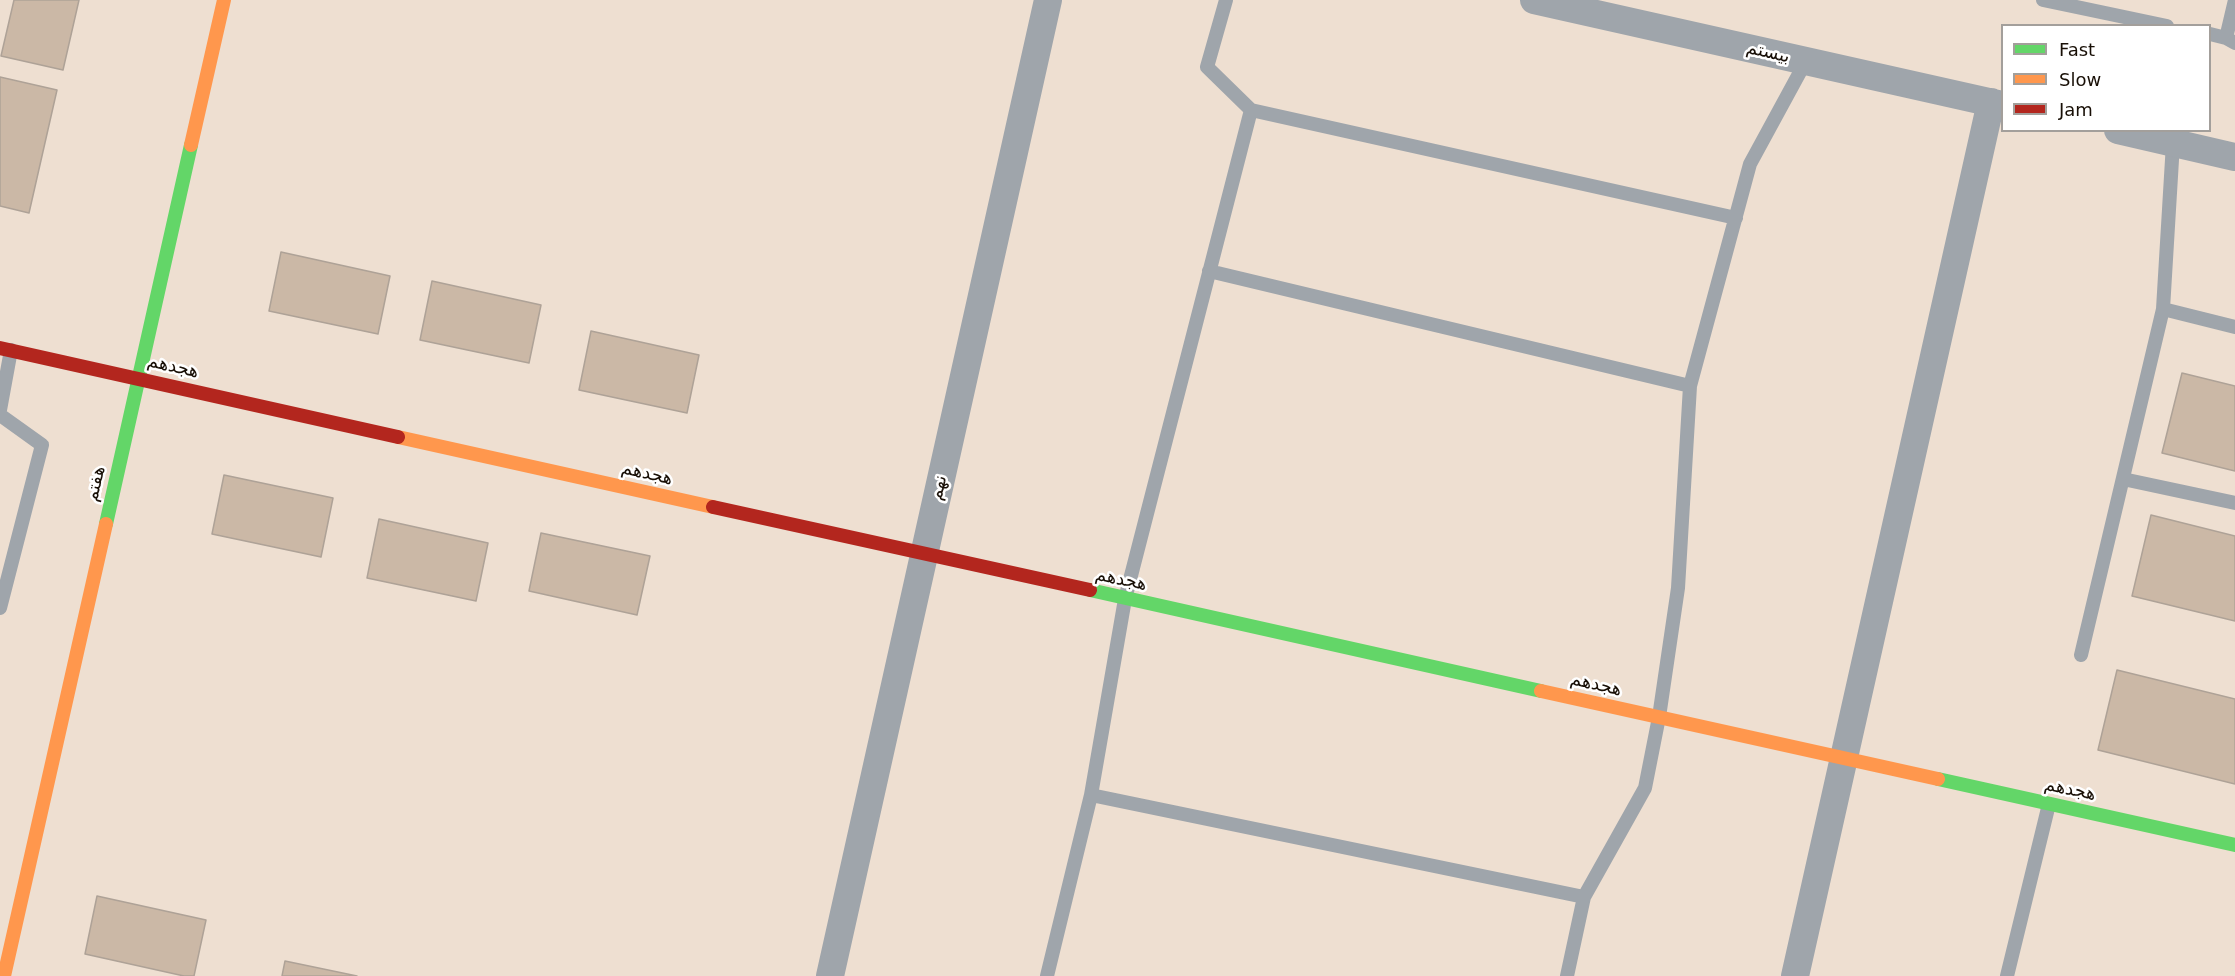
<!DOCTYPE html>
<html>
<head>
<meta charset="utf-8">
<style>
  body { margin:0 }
  #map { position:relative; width:2235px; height:976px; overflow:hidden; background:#eedfd1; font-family:"DejaVu Sans",sans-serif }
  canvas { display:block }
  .legend { position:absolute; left:2001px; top:24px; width:210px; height:108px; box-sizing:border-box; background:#fff; border:2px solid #a39f9b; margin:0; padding:8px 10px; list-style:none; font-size:18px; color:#180f06 }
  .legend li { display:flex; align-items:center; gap:12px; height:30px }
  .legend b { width:30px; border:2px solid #a39f9b }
</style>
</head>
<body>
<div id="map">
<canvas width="2235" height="976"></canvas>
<ul class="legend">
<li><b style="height:8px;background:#63d668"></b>Fast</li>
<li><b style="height:8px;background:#ff974d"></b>Slow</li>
<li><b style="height:8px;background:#b3261e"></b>Jam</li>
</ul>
</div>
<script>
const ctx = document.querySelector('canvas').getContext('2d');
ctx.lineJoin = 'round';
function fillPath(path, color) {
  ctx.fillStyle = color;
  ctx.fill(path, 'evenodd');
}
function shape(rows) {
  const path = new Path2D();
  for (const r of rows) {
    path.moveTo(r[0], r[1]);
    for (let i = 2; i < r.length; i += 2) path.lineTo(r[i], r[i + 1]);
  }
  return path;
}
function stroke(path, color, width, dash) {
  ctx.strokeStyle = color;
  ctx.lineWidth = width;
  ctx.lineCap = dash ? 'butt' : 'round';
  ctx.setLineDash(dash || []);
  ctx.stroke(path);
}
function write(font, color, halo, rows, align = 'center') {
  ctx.font = font + ' "DejaVu Sans","Noto Naskh Arabic",sans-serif';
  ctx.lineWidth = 5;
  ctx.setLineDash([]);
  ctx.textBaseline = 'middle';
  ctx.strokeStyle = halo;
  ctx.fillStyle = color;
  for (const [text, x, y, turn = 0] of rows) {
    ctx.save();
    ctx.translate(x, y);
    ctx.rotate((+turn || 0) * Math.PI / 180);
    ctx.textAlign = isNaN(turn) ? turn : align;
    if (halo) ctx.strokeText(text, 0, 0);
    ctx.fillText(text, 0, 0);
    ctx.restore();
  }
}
const building = shape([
  [14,0,79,0,63,70,1,56,14,0],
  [0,77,57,90,29,213,0,206,0,77],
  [281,252,390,276,378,334,269,311,281,252],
  [432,281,541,305,529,363,420,340,432,281],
  [591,331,699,355,687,413,579,390,591,331],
  [2182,373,2235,386,2235,471,2162,453,2182,373],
  [224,475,333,498,321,557,212,534,224,475],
  [2151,515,2235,536,2235,621,2132,596,2151,515],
  [379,519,488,543,476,601,367,578,379,519],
  [541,533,650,556,637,615,529,591,541,533],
  [2117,670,2235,699,2235,784,2098,750,2117,670],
  [97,896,206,920,194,976,184,976,85,954,97,896],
  [285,961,357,976,282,976,285,961]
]);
const lane = shape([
  [2043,0,2167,26],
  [2235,0,2226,38,2235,43],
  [2210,34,2226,38],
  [1251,110,1736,218],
  [1209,271,1690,386],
  [2163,309,2235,327],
  [0,410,11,350],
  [0,415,42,445,0,608],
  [2123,479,2235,503],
  [2081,655,2163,309,2173,143],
  [1091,795,1584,897],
  [1047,976,1091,795,1125,599,1251,110,1207,67,1226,0],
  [1567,976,1584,897,1645,788,1659,717,1678,588,1690,386,1750,164,1806,61],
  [2007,976,2049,804]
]);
const street = shape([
  [1534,0,2002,105],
  [2118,130,2235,157],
  [830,976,1048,0],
  [1795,976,1991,102]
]);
const fast = shape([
  [106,524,191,145],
  [1090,590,1541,691],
  [1938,779,2235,845]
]);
const slow = shape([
  [191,145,224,0],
  [398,437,713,507],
  [1541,691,1938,779],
  [4,976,106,524]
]);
const jam = shape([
  [0,348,398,437],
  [713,507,1090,590]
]);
const streetNames = [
  ["بیستم",1768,53,13],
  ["هجدهم",173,367,13],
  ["هجدهم",647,474,13],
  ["هفتم",96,484,-77],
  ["نهم",939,488,-77],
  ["هجدهم",1121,580,12],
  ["هجدهم",1596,685,13],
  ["هجدهم",2070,790,12]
];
fillPath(building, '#cbb8a6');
stroke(building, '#aea297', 1.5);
stroke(lane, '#9fa5ab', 14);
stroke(street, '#9fa5ab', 28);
stroke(fast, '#63d668', 14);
stroke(slow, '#ff974d', 14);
stroke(jam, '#b3261e', 14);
write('18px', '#180f06', '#fff', streetNames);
</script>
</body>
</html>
